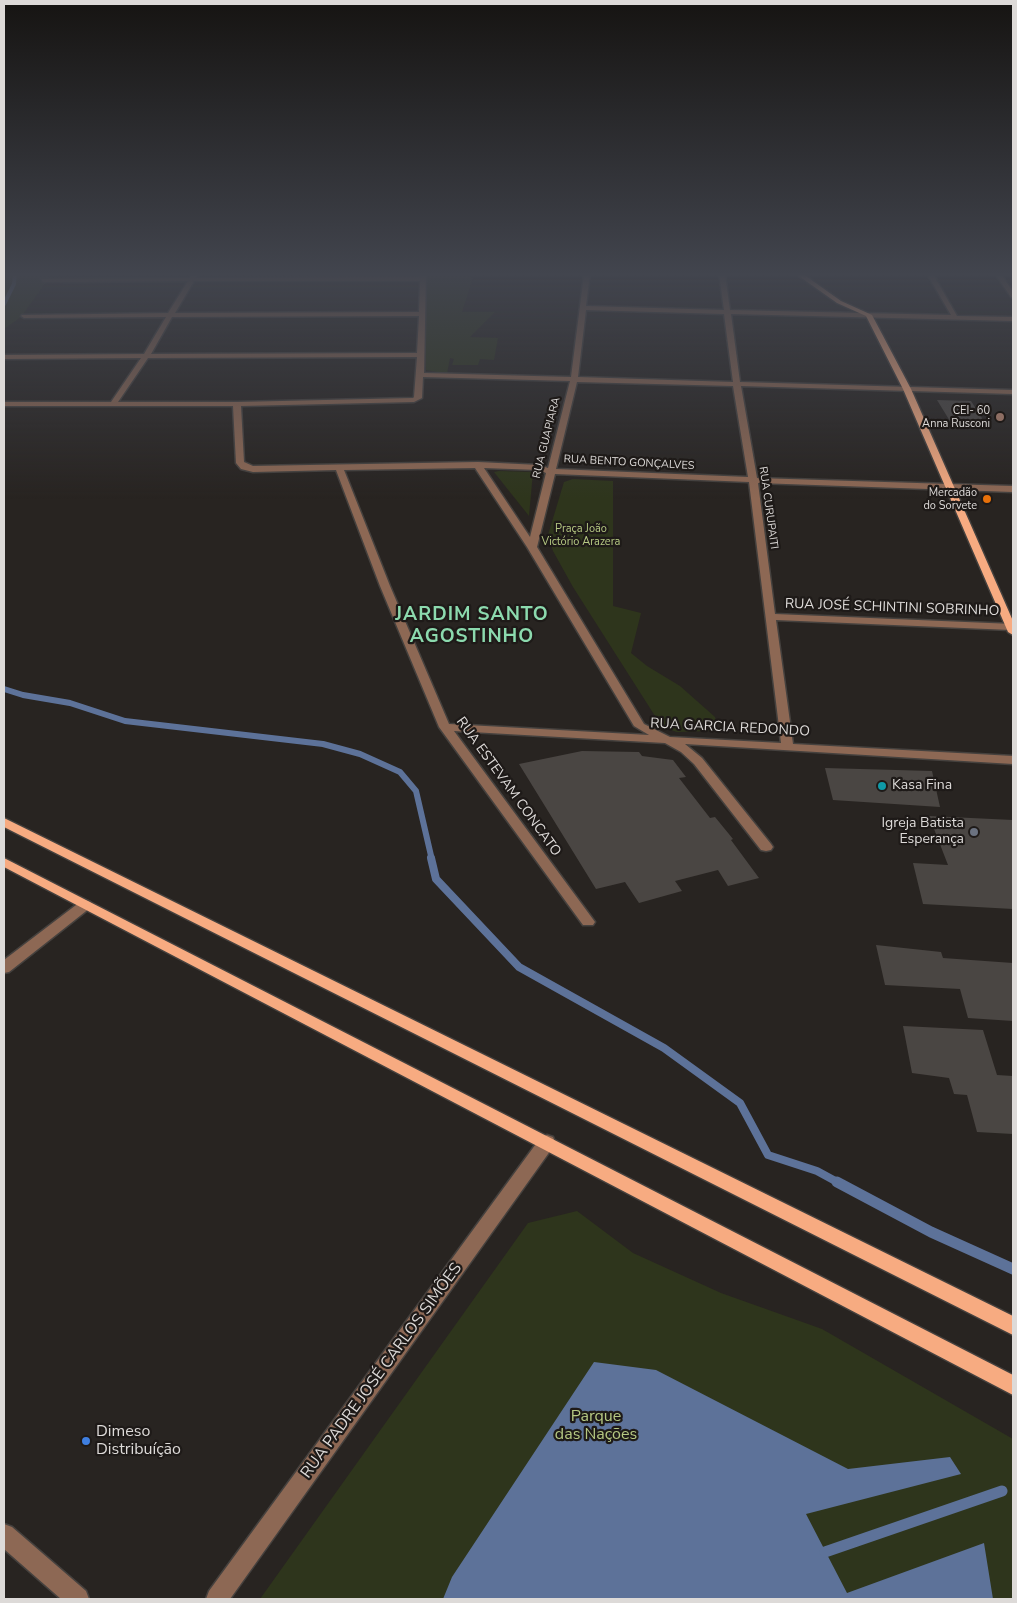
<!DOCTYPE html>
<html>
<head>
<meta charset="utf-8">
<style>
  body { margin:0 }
  #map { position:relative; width:1017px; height:1603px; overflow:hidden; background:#282421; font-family:"Nunito Sans",sans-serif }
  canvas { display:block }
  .frame { position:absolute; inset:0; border:5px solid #dddad8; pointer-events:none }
</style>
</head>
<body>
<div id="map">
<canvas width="1017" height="1603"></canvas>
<div class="frame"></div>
</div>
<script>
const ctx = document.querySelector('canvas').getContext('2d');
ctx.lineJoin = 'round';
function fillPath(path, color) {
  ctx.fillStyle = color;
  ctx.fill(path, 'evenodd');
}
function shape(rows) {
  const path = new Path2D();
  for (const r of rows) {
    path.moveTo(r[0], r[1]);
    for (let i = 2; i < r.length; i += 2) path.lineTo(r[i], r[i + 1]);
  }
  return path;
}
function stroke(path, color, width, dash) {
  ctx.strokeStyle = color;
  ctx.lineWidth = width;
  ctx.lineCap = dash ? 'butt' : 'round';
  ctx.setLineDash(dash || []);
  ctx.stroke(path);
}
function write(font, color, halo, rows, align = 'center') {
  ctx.font = font + ' "Nunito Sans",sans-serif';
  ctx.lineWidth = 4.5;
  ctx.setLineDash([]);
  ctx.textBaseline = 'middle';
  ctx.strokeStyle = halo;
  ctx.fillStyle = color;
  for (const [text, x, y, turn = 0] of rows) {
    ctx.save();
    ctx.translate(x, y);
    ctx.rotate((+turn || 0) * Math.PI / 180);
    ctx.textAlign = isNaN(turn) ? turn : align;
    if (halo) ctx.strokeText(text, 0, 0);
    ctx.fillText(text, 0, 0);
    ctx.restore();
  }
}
const green = shape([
  [4,274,52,274,21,317,4,329],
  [426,274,462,274,473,278,462,312,495,312,470,337,498,338,494,360,480,359,478,365,452,365,454,359,450,358,447,374,426,370],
  [499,471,533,472,529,516,494,472],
  [573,479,613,481,613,606,641,613,631,653,647,666,680,686,715,717,717,724,708,731,677,732,662,727,573,587,553,551,548,535,564,482],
  [577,1211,633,1253,721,1293,822,1329,1013,1439,1013,1599,260,1599,528,1223]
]);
const water = shape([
  [594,1362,656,1370,848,1469,950,1457,961,1474,806,1514,847,1593,984,1543,993,1599,443,1599,452,1577]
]);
const streamFar3 = shape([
  [4,304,14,284,15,274]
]);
const streamFar2 = shape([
  [4,689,23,695,70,703,125,721,323,744,360,754,400,772,416,791,432,860]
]);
const streamFar1 = shape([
  [431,858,436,879,519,967,664,1048,740,1103,768,1155,817,1171,839,1183]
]);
const stream = shape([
  [837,1182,931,1232,1013,1269],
  [825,1552,1002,1491]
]);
const building = shape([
  [937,400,971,401,987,426,953,426],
  [582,751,639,752,642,756,673,760,686,777,679,778,710,818,715,817,733,839,731,840,759,878,728,886,718,870,675,881,682,891,639,903,625,882,596,889,519,764],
  [825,768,932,771,940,807,833,800],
  [929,816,1013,820,1013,909,923,904,913,863,948,865],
  [876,945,941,952,943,958,1013,963,1013,1021,968,1018,960,989,885,985],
  [903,1026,983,1030,997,1075,1013,1076,1013,1134,977,1132,967,1095,954,1094,949,1078,912,1073]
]);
const minor = shape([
  [192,274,198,274,196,278,420,277,420,274,426,274,424,373,571,377,584,274,590,274,586,306,724,310,719,274,725,274,730,310,951,315,927,274,933,274,957,316,1013,317,1013,321,731,314,740,382,1013,390,1013,394,741,386,757,478,1013,486,1013,492,758,483,775,614,1013,624,1013,630,1011,630,776,620,793,744,1013,756,1013,764,685,744,702,758,771,844,773,847,771,850,766,851,761,850,694,764,681,752,665,743,454,731,595,922,593,925,583,925,439,727,380,586,336,470,253,472,241,469,236,463,233,406,4,406,4,402,111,402,141,358,4,359,4,355,144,354,166,317,24,318,21,316,22,315,168,313,188,281,43,282,41,279,190,278,192,274],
  [194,281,420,281,419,312,175,313,194,281],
  [586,310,724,314,733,382,578,377,586,310],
  [419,316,417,353,151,354,172,317,419,316],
  [417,357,414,397,413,398,237,402,118,402,148,358,417,357],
  [423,377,570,381,548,468,539,465,478,462,253,466,244,462,241,406,414,402,422,398,423,377],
  [577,382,733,386,748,477,556,469,577,382],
  [475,468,527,547,634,726,649,735,449,724,390,586,344,470,475,468],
  [484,468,539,470,546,473,530,537,484,468],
  [555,474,749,482,781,743,670,737,644,724,537,547,555,474],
  [995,274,1001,274,1013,292,1013,298,1011,297,995,274],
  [85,900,90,902,92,905,90,908,9,972,4,973,4,960,80,902,85,900],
  [547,1135,553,1137,555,1142,553,1147,230,1599,206,1599,209,1591,541,1137,547,1135],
  [4,1524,12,1527,86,1591,89,1599,61,1599,4,1549,4,1524]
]);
const major = shape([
  [796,274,803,274,841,301,872,315,911,389,1013,621,1013,635,1008,632,903,389,866,316,837,303,796,274],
  [4,818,1013,1316,1013,1335,4,827,4,818],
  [4,858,1013,1375,1013,1395,4,867,4,858]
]);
const markers = [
  [1000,417,5,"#8d6e63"],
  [987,499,5,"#e8710a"],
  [882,786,5,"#0f9aa8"],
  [974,832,5,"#6b7280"],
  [86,1441,5,"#3f7fe0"]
];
const farPoinames = [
  ["CEI- 60",990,411],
  ["Anna Rusconi",990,424],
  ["Mercadão",977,493],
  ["do Sorvete",977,506]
];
const farStreetnames = [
  ["RUA GUAPIARA",547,438,-76],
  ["RUA BENTO GONÇALVES",629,463,3],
  ["RUA CURUPAITI",768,508,82]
];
const farParknames = [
  ["Praça João",581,529],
  ["Victório Arazera",581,542]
];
const streetNames = [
  ["RUA JOSÉ SCHINTINI SOBRINHO",892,608,2],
  ["RUA GARCIA REDONDO",730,728,3],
  ["RUA ESTEVAM CONCATO",508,787,54]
];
const poiNames = [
  ["Kasa Fina",892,786],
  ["Igreja Batista",964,824,"right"],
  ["Esperança",964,840,"right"]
];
const nearStreetnames = [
  ["RUA PADRE JOSÉ CARLOS SIMÕES",382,1371,-54]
];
const nearParknames = [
  ["Parque",596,1417],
  ["das Nações",596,1435]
];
const nearPoinames = [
  ["Dimeso",96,1432],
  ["Distribuíção",96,1450]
];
const districtNames = [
  ["JARDIM SANTO",472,615],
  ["AGOSTINHO",472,637]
];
fillPath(green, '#2e351c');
fillPath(water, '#5d7299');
stroke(streamFar3, '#5d7299', 4);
stroke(streamFar2, '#5d7299', 6);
stroke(streamFar1, '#5d7299', 8);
stroke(stream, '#5d7299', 11);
fillPath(building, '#4a4643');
stroke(minor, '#45413e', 3);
stroke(major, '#45413e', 3);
fillPath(minor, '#8d6854');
fillPath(major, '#f7ab81');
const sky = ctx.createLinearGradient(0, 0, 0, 499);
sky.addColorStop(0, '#161412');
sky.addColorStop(0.55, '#42454e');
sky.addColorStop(1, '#42454e00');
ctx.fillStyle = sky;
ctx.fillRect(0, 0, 1017, 499);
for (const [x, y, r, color] of markers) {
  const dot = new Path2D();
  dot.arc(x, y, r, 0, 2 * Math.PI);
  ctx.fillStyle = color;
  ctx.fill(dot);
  stroke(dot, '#1e1a18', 2);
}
write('11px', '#dddad8', '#1e1a18', farPoinames, 'right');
write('11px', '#dddad8', '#1e1a18', farStreetnames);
write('11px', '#b6c983', '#1e1a18', farParknames);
write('14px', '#dddad8', '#1e1a18', streetNames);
write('14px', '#dddad8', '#1e1a18', poiNames, 'left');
write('16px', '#dddad8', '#1e1a18', nearStreetnames);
write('16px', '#b6c983', '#1e1a18', nearParknames);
write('16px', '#dddad8', '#1e1a18', nearPoinames, 'left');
ctx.letterSpacing = '1px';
write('bold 19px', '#8cdaae', '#1e1a18', districtNames);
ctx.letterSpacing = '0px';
</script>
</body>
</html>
